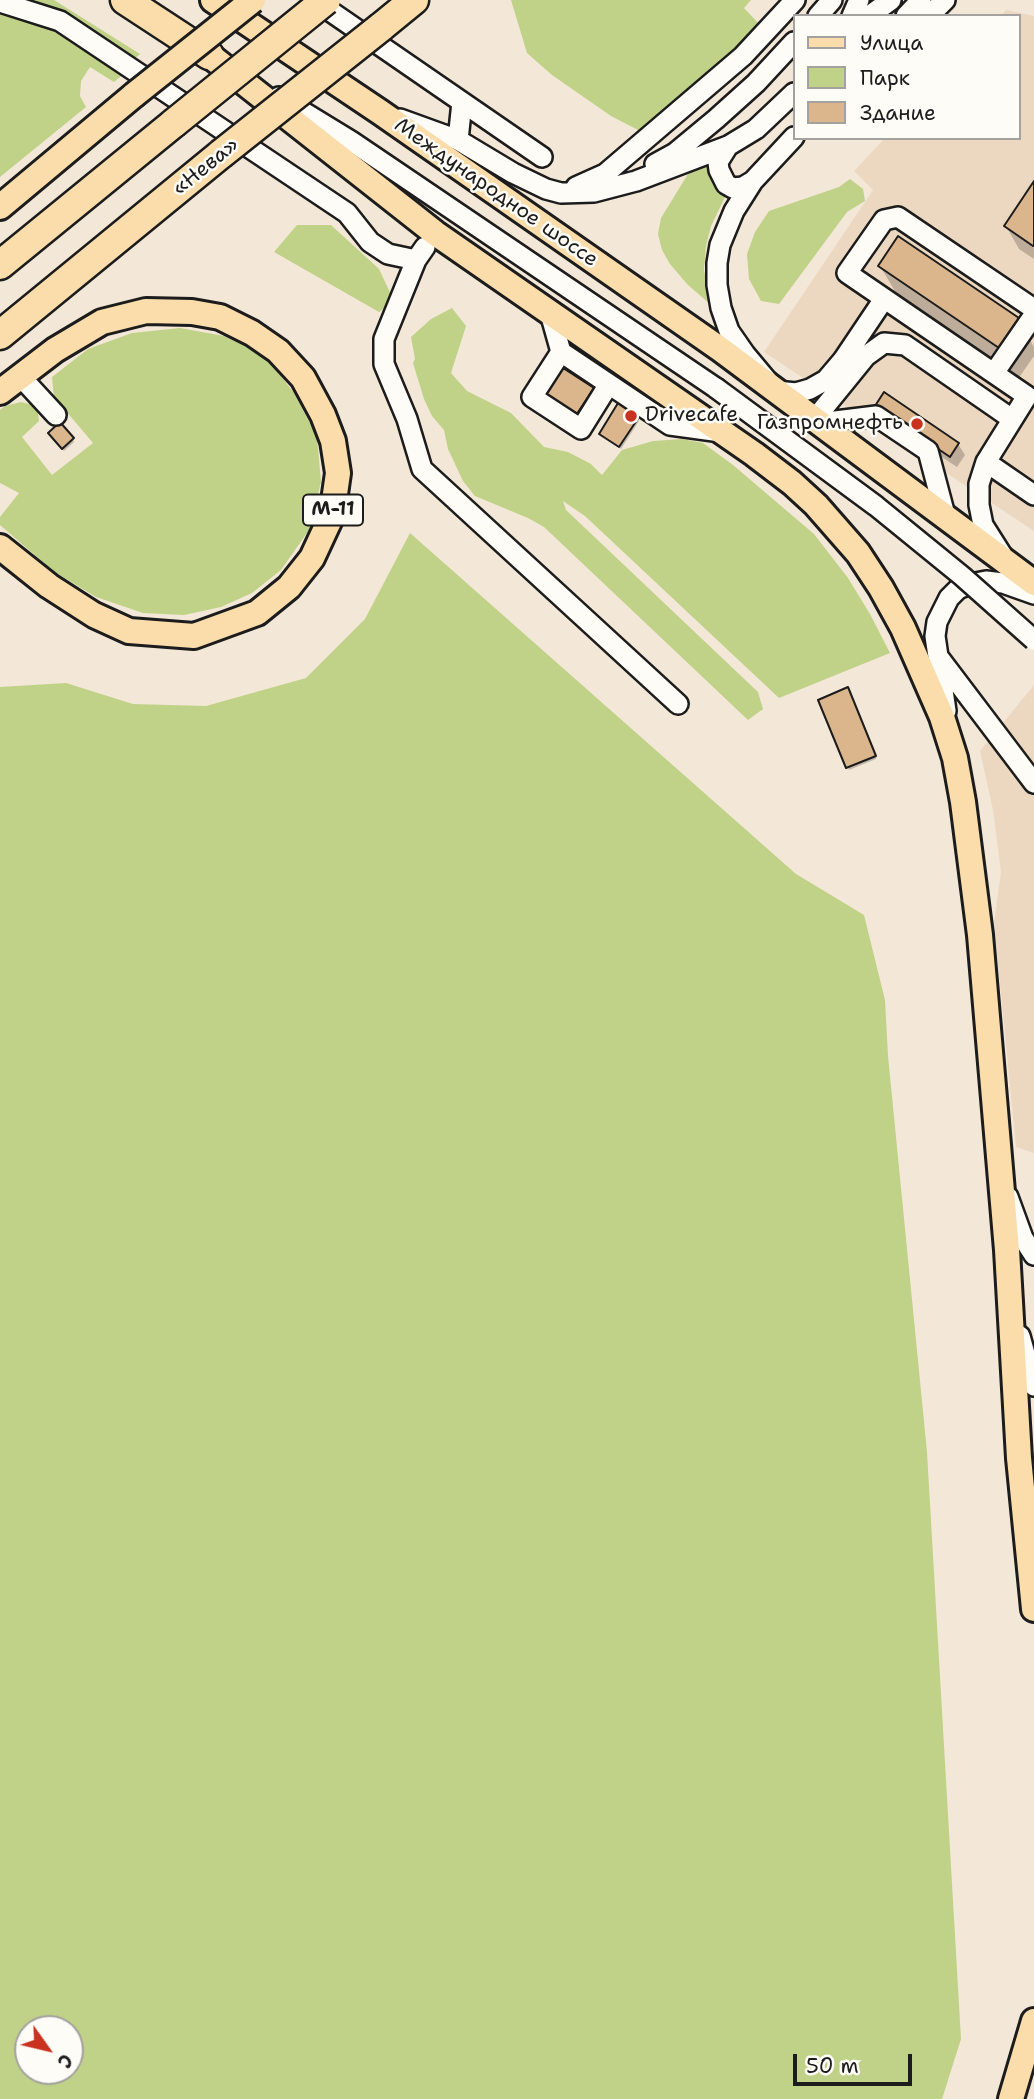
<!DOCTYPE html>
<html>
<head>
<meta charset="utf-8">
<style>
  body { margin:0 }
  #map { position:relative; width:1034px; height:2099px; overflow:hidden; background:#f3e7d7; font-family:"Shantell Sans",sans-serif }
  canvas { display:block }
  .legend { position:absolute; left:793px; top:14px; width:228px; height:126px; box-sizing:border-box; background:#fdfcf7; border:2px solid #a3a29f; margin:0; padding:9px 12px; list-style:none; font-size:21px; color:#1c1c1c }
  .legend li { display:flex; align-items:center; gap:14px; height:35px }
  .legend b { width:35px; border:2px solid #a3a29f }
  .north { position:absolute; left:14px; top:2015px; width:70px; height:70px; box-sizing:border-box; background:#fdfcf7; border:2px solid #a3a29f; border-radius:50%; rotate:124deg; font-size:19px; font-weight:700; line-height:28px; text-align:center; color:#1c1c1c }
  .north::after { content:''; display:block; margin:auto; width:24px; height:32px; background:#c8321e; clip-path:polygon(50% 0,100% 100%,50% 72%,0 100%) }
  .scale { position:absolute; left:793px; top:2054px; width:119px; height:32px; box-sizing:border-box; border:4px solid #1c1c1c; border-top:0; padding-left:9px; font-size:21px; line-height:24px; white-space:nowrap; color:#1c1c1c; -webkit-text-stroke:5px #fdfcf7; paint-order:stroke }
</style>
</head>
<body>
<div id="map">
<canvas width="1034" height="2099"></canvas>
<ul class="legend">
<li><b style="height:9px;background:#faddab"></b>Улица</li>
<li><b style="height:19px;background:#c0d287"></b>Парк</li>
<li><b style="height:19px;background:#dbb58c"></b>Здание</li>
</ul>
<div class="north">С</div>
<div class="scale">50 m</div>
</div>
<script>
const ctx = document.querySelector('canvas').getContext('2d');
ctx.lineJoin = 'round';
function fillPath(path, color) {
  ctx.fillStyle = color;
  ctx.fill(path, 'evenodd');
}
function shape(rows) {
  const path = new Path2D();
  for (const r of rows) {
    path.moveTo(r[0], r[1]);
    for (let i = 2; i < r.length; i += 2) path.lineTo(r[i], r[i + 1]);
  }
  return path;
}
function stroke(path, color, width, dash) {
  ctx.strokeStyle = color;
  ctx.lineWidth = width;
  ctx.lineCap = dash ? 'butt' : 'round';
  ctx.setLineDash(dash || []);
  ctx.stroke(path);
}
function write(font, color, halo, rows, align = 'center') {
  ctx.font = font + ' "Shantell Sans",sans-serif';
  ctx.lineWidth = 5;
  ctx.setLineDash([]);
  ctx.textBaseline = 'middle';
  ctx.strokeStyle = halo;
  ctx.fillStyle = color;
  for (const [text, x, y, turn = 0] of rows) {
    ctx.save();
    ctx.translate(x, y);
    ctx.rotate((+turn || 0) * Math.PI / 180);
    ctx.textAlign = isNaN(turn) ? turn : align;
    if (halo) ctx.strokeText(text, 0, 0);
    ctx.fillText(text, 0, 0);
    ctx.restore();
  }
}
const built = shape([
  [1006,10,1034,16,1034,531,764,352,873,190,854,171,885,138,1018,138,1018,16,1001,16],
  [1034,685,1034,1153,1016,1147,994,923,1001,872,993,810,980,751]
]);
const green = shape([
  [23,0,54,0,140,54,132,61],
  [511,0,751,0,744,8,762,27,642,132,611,116,552,75,527,53],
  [0,9,57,28,125,73,114,82,90,67,81,81,80,96,86,107,0,177],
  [709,164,727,193,711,226,706,246,704,270,711,305,687,284,670,264,662,250,658,234,661,218,688,174],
  [850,179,863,189,865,201,847,212,779,304,761,301,749,279,747,254,755,232,769,211,839,187],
  [297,225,331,225,379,269,394,301,379,312,274,252],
  [452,308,466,326,451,373,467,391,511,413,544,447,568,452,591,464,602,475,622,450,653,441,682,439,703,443,733,465,814,534,848,578,870,614,890,653,779,698,585,516,563,501,566,510,758,692,763,709,748,720,544,527,528,518,475,496,463,481,448,449,444,430,432,416,424,399,413,363,415,359,411,337,431,319],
  [180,328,224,336,265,356,294,393,317,437,321,482,309,530,281,570,252,593,221,607,184,615,143,613,96,597,53,571,0,525,0,517,19,493,0,483,0,410,5,406,21,402,37,406,39,421,22,437,52,475,93,443,54,397,52,377,88,349,132,333],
  [410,533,796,874,864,915,885,1000,888,1056,927,1452,961,2039,942,2099,0,2099,0,687,66,683,133,704,206,706,306,678,365,619],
  [28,2029,70,2029,70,2071,28,2071]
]);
const shadow = shape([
  [1034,184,1034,259,1019,249,1006,226],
  [880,266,1018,319,1034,347,1034,356,1018,379,899,298],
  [593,389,595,392,575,422,546,403],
  [637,418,639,421,621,449,601,434],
  [883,418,958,444,965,455,957,467],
  [52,436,73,439,74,442,64,451],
  [849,692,876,759,849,770,848,767]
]);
const building = shape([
  [1034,181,1034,245,1033,246,1004,226,1034,181],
  [898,236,1019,318,999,348,878,266,898,236],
  [563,368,594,388,573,420,542,400,563,368],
  [884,392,959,443,950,457,875,406,884,392],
  [618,403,639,417,619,447,599,434,618,403],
  [60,422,74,438,62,449,48,433,60,422],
  [848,687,876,756,846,768,818,700,848,687]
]);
const minor = shape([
  [314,0,542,157],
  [0,2,60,21,347,213,370,242,388,254,416,260],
  [818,16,832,0],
  [852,16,859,0],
  [869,16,891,0],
  [906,16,921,0],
  [925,16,936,9,945,0],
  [279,97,351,141,716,388],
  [400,119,458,140,513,173,546,189,561,193,594,192,636,181,728,146,756,129,794,93],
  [794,137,753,181,734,211,720,245,717,263,717,285,721,308,729,331,745,354,776,391,796,393,810,389,826,380,843,360,884,299],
  [458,140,462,102],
  [728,146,718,162,719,170,726,184,733,188,743,187,753,181],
  [655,164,675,153,716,119,756,83,794,42],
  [576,187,605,174,743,56,795,0],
  [425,247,416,260,384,339,384,364,407,419,422,469,678,704],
  [1034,309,898,217,884,220,847,273,1027,396,986,462,1034,495],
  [550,313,561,352,670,425,721,432],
  [561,352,532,397,581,429,609,384],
  [994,373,1034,315],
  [20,376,56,415],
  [814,420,866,356,884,343,905,345,1012,419],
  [819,423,876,416,928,451,946,519],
  [986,462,979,484,979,505,983,525,1002,555],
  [940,659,1034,783],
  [946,711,935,636,937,622,949,598,958,589,970,584,986,581,1003,583,1034,594],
  [1008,1197,1023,1238,1034,1255],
  [1020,1336,1034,1386]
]);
const major = shape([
  [213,0,380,112,720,349,1034,583],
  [209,55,435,233,754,454,792,483,816,505,858,553,881,588,903,628,942,717,955,758,963,802,980,935,1007,1250,1019,1458,1034,1609],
  [0,207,134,95],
  [0,392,55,350,102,322,146,311,192,312,220,317,252,333,278,351,303,378,323,415,333,441,338,473,332,515,312,558,289,587,257,613,194,636,129,631,94,615,49,586,0,547],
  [1011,2099,1034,2021]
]);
const highway = shape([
  [125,0,209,55],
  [381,27,414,0],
  [0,265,174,123],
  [0,335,221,154]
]);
const minorBridge = shape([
  [716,388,876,506,962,576,1034,640]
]);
const majorBridge = shape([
  [134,95,253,0]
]);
const highwayBridge = shape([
  [174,123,326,0],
  [221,154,381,27]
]);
const markers = [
  [631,416,7,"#c8321e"],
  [917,424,7,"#c8321e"]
];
const shields = [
  [333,510,60]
];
const shieldNames = [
  ["М-11",333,510]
];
const streetNames = [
  ["«Нева»",206,167,-39],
  ["Международное шоссе",496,193,35]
];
const poiNames = [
  ["Drivecafe",645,416],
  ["Газпромнефть",903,424,"right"]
];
fillPath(built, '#ecd8c0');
fillPath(green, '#c0d287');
fillPath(shadow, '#0003');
fillPath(building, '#dbb58c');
stroke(building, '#1c1c1c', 2);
stroke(minor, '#1c1c1c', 24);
stroke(major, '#1c1c1c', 30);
stroke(highway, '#1c1c1c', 33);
stroke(minor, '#fdfcf7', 19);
stroke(major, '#faddab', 24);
stroke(highway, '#faddab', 28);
stroke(minorBridge, '#1c1c1c', 24, []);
stroke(majorBridge, '#1c1c1c', 30, []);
stroke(highwayBridge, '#1c1c1c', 33, []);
stroke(minorBridge, '#fdfcf7', 19);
stroke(majorBridge, '#faddab', 24);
stroke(highwayBridge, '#faddab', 28);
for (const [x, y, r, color] of markers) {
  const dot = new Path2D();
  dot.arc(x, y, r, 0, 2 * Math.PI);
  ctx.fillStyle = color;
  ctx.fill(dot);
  stroke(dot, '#fdfcf7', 2.5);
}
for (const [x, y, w] of shields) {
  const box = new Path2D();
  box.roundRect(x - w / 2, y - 15.5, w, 31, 5);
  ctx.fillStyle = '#fdfcf7';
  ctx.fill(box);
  stroke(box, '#1c1c1c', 2);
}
write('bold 19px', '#1c1c1c', null, shieldNames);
write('21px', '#1c1c1c', '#fdfcf7', streetNames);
write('21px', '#1c1c1c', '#fdfcf7', poiNames, 'left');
</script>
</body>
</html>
